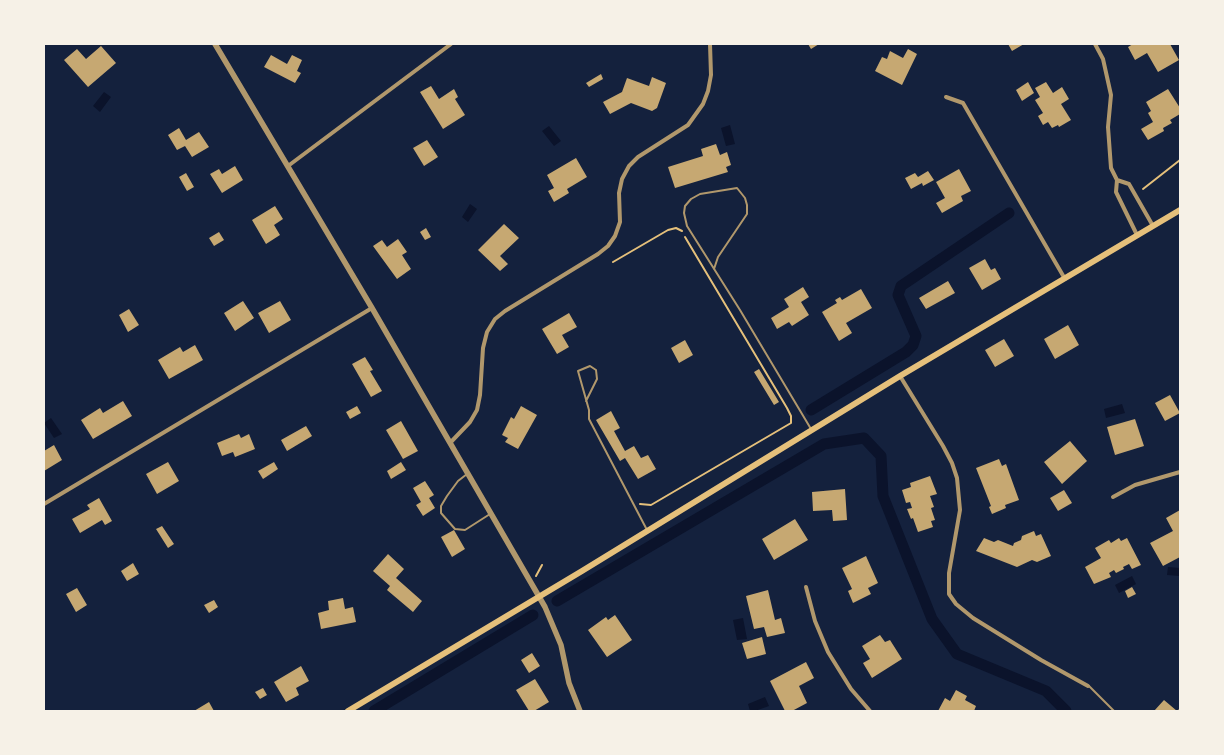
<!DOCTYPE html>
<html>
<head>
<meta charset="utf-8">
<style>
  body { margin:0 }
  #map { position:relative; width:1224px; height:755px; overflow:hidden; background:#14213d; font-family:Commissioner,sans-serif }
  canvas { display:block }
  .frame { position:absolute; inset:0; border:45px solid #f6f1e7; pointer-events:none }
</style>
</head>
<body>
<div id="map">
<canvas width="1224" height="755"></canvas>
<div class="frame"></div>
</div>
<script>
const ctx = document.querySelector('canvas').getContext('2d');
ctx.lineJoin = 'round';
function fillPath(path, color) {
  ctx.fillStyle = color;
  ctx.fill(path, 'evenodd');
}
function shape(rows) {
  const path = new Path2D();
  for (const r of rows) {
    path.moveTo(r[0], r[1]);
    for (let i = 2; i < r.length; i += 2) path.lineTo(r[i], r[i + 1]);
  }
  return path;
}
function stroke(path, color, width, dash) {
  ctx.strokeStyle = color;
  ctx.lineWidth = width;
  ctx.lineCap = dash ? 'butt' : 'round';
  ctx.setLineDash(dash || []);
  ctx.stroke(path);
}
const water = shape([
  [104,92,111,97,100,112,93,106],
  [730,125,735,144,726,146,721,128],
  [549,126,561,141,554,146,542,131],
  [470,204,477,209,468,222,462,217],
  [1122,404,1125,413,1106,418,1104,409],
  [51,418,62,434,54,438,44,423],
  [1168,567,1180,568,1180,576,1167,575],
  [1132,576,1136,584,1119,593,1115,585],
  [743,618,747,639,737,640,733,620],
  [765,697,769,706,755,711,750,711,748,704]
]);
const canal = shape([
  [811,410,906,352,913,345,916,336,898,295,901,286,1009,213],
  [557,601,824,444,864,438,881,456,883,496,932,619,957,654,1046,691,1066,711],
  [374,711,533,615]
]);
const building = shape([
  [808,44,819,44,811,49],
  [1008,44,1024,44,1012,51],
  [1133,44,1170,44,1179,60,1158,72,1147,53,1135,60,1128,47],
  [101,46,116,63,88,87,64,60,77,49,86,59],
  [908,49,917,54,902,85,875,71,882,57,887,59,890,51,903,58],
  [271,55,287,64,292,55,302,60,297,71,301,73,295,83,264,67],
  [601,74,603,79,589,87,586,83],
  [652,77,666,83,657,108,652,111,631,103,610,114,603,102,622,92,627,78,649,86],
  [1028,82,1034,93,1022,101,1016,90],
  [1046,82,1053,93,1062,87,1069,99,1061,104,1071,120,1059,127,1058,125,1052,128,1048,122,1043,125,1038,116,1043,113,1035,100,1040,97,1035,88],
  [431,86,439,99,454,89,458,97,455,99,465,115,443,129,420,92],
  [1168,89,1180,108,1180,114,1170,120,1172,123,1163,128,1164,131,1148,140,1141,129,1153,122,1148,113,1151,111,1146,102],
  [179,128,186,140,199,132,209,147,192,157,185,146,177,150,168,135],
  [427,140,438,157,424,166,413,148],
  [716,144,720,155,727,152,731,165,726,167,728,172,675,188,668,167,703,156,701,149],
  [576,158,587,177,567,189,569,193,554,202,548,191,554,188,547,175],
  [235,166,243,180,222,193,210,174,219,169,222,174],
  [959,169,971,191,961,196,963,201,942,213,936,203,945,198,936,182],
  [928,171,934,180,923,186,922,183,911,189,905,178,915,173,918,177],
  [186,173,194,187,187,191,179,177],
  [275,206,283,219,274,225,280,235,266,244,252,220],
  [504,224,519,238,500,256,508,264,500,271,478,250],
  [426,228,431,237,425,240,420,232],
  [219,232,224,240,214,246,209,238],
  [398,239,407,252,402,255,411,269,397,279,373,246,382,240,387,247],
  [985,259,991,270,995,268,1001,279,982,290,969,268],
  [948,281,955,293,926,309,919,298],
  [803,287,809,297,801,302,809,315,792,326,789,322,777,329,771,318,789,307,784,299],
  [861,289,872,308,846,323,852,333,839,341,822,312,837,303,835,300,840,297,842,300],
  [243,301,254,318,235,331,224,313],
  [280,301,291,320,269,333,258,313],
  [129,309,139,325,128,332,119,315],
  [569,313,577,327,562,335,569,347,557,354,542,329],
  [1068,325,1079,345,1055,359,1044,339],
  [1004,339,1014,356,995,367,985,350],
  [685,340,693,355,679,363,671,348],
  [195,345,203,360,169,379,158,360,180,347,183,352],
  [365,357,373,370,370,371,382,391,371,397,352,364],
  [759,369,779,402,774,405,754,372],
  [1170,395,1180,413,1165,421,1155,403],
  [123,401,132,416,93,439,81,420,100,408,103,413],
  [357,406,361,413,350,419,346,412],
  [521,406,537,415,518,449,505,442,508,438,502,435,511,417,514,419],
  [611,411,620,428,614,431,625,451,634,446,641,458,648,455,656,469,638,479,625,458,620,461,596,420],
  [1135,419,1144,446,1115,455,1107,427],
  [401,421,418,451,403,459,386,430],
  [306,426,312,436,287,451,281,440],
  [239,434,241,438,249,434,255,449,235,457,233,452,222,456,217,443],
  [1070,441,1087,461,1062,484,1044,462],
  [54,445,62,460,44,471,44,451],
  [999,459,1002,466,1006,464,1019,500,1005,505,1006,508,992,514,989,507,991,506,976,468],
  [168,462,179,481,157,494,146,474],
  [274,462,278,469,263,479,258,471],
  [401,462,406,470,391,479,387,471],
  [930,476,937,494,930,496,934,507,931,508,935,520,931,521,933,527,918,532,913,518,911,519,907,509,912,508,910,502,906,503,902,490,911,487,910,483],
  [425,481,434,495,429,498,435,508,423,516,416,505,421,502,413,488],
  [845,489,847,520,833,521,832,510,813,511,812,492],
  [1064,490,1072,503,1058,511,1050,498],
  [99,498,112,521,105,525,102,520,80,533,72,519,90,509,87,505],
  [1180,510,1180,557,1163,566,1150,543,1173,531,1166,518],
  [795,519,808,540,774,560,762,539],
  [162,526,174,544,168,548,156,529],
  [454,530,465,549,452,557,441,537],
  [1034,531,1036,536,1041,534,1051,556,1037,562,1032,560,1017,567,976,551,984,538,994,542,998,540,1013,546,1014,543,1021,540,1022,536],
  [1119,538,1121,541,1127,538,1141,565,1132,569,1129,564,1123,567,1124,569,1116,573,1114,570,1109,573,1111,577,1094,584,1085,567,1101,558,1095,548,1109,540,1111,543],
  [388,554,404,569,396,578,422,601,413,612,387,590,390,586,373,571],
  [866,556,878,583,868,588,871,594,853,603,848,591,852,589,842,568],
  [133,563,139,574,127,581,121,571],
  [1132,587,1136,594,1128,598,1125,591],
  [77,588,87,605,76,612,66,594],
  [768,590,775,620,781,618,785,633,767,637,764,627,754,629,746,596],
  [343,598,345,609,353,607,356,622,321,629,318,613,329,610,328,601],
  [214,600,218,607,209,613,204,605],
  [615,615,632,640,607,657,588,630,606,617,608,620],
  [880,635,885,642,890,640,902,659,872,678,863,663,870,659,862,646],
  [762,637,766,654,747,659,742,643],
  [532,653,540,666,529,673,521,660],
  [806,662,814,678,799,686,807,703,792,711,785,711,770,681],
  [301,666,309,681,296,688,299,695,286,702,274,682],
  [535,679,549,702,534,711,529,711,516,690],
  [263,688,267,695,260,699,255,692],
  [956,690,967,696,965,700,976,706,974,711,938,711,945,698,950,701],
  [1164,700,1177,711,1180,708,1180,711,1154,711],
  [209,702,214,711,194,711]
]);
const path = shape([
  [1143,189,1180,160],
  [613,262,668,230,676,228,682,231],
  [640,504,651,505,791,423,791,416,787,408,685,237],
  [536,576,542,565]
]);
const service = shape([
  [714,269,718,257,747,214,747,205,745,198,737,188,700,194,691,199,685,206,684,213,687,226,740,310,811,429],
  [586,401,597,379,596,370,590,366,578,371,589,410,589,419,647,530],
  [467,474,458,481,447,496,441,506,441,513,455,529,465,530,490,514],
  [1089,686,1114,711]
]);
const minor = shape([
  [1095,44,1103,59,1111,95,1108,127,1111,168,1117,180],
  [946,97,963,103,1065,279],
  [288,166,451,44],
  [1137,235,1116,192,1117,180,1129,184,1153,226],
  [900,376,943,446,952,463,957,478,960,510,949,573,949,594,956,604,973,618,1041,660,1088,686],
  [450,443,470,422,477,410,480,395,483,348,487,332,495,319,505,311,598,254,608,246,615,236,620,222,619,193,622,179,629,166,638,157,688,125,703,104,708,91,711,75,710,44],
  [1113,497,1135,485,1180,472],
  [44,504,372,308],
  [806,587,815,621,828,652,851,689,870,711]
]);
const tertiary = shape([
  [215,44,372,308,545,607,561,645,569,683,580,711]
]);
const secondary = shape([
  [348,711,582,571,900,376,1180,210]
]);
fillPath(water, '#0b132b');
stroke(canal, '#0b132b', 11);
fillPath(building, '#c6a872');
stroke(path, '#e5c07b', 2);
stroke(service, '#b1986c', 2);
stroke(minor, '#b1986c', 4);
stroke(tertiary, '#b1986c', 5.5);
stroke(secondary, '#e5c07b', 6);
</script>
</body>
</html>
